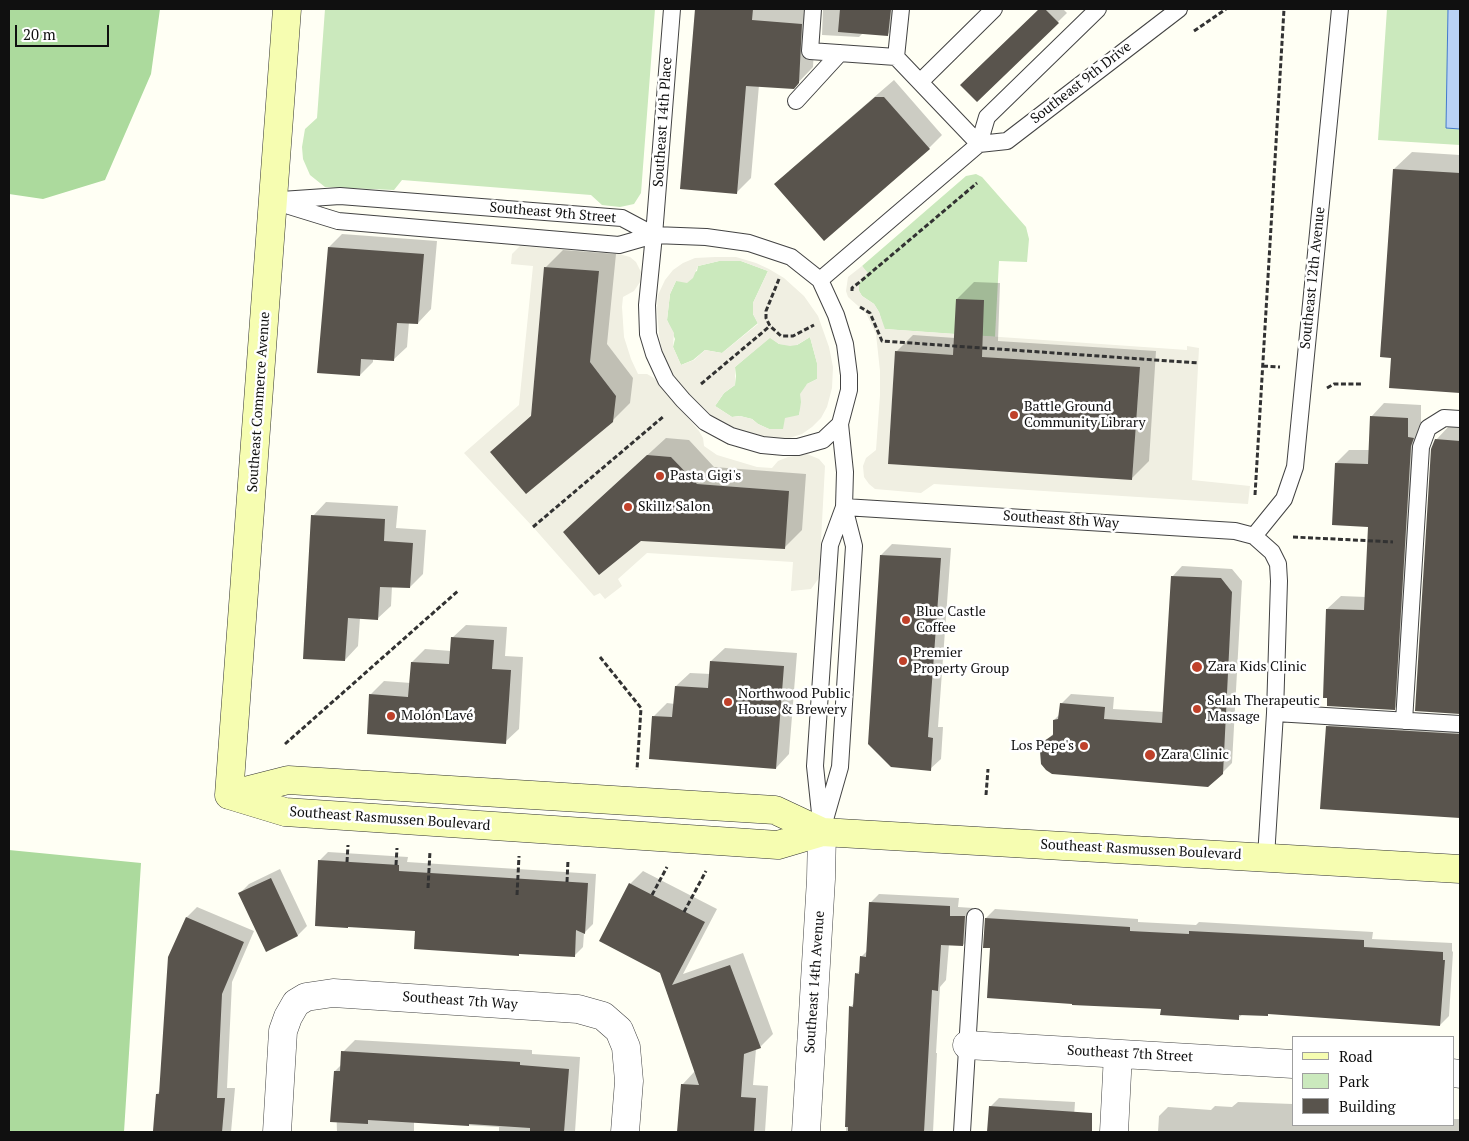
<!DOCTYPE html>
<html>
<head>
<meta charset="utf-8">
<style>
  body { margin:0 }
  #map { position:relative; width:1469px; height:1141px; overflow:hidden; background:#fffff4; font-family:"PT Serif",serif }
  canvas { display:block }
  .frame { position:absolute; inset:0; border:10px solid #101010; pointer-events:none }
  .legend { position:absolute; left:1292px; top:1036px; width:162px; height:90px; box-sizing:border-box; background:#fff; border:1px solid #9f9f9f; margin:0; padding:6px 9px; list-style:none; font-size:15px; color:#101010 }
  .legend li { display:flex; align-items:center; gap:10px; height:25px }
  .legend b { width:25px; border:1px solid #9f9f9f }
  .scale { position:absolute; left:15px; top:25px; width:94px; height:22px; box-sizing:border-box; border:2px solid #101010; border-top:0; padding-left:6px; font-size:15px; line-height:18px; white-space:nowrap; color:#101010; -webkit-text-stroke:4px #fff; paint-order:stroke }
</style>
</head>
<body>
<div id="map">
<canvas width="1469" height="1141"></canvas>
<div class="frame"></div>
<ul class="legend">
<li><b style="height:6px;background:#f6fdb1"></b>Road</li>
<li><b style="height:14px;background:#cbe9bd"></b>Park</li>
<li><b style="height:14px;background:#59544d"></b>Building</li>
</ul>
<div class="scale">20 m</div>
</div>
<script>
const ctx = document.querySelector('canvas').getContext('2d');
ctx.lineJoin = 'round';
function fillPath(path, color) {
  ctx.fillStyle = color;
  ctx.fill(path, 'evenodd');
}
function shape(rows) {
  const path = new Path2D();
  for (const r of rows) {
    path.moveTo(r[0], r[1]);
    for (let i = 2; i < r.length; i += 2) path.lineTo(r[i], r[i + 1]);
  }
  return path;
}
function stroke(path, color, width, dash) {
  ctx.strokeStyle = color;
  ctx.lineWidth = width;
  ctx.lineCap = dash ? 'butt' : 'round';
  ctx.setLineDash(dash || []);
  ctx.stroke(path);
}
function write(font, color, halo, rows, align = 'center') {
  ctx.font = font + ' "PT Serif",serif';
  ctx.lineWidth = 5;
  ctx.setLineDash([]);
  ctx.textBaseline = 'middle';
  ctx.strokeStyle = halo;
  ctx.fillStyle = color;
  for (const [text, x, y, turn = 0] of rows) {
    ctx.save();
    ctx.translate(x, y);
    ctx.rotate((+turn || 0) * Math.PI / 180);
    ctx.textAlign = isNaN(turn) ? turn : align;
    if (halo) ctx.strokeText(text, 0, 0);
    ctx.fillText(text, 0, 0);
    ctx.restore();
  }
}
const green = shape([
  [325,9,655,9,641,193,634,204,620,207,602,205,591,195,402,180,394,190,325,187,310,175,303,159,302,147,305,129,317,118],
  [1387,9,1448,9,1446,127,1460,129,1460,145,1378,140],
  [976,174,982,177,1026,227,1029,239,1027,262,999,261,995,337,884,329,879,312,874,304,862,296,859,291,859,283,867,273,862,266,966,176],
  [719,261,741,261,768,271,753,303,753,314,758,323,722,353,705,350,693,360,681,365,673,347,675,339,667,320,670,294,676,281,697,271,698,266],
  [770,337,779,344,797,345,810,337,817,363,817,379,807,384,799,415,784,429,769,429,758,424,752,419,740,416,732,417,715,406,724,393,735,385,736,376,735,367]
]);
const forest = shape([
  [9,9,160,9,151,74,105,180,43,199,9,194],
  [9,850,141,863,124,1132,9,1132]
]);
const plaza = shape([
  [520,246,619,254,630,257,636,262,641,272,640,282,634,291,623,297,622,307,624,337,631,359,638,374,647,374,654,378,699,431,703,438,704,446,717,455,757,467,772,468,778,461,788,457,807,454,819,459,825,466,819,578,811,589,791,591,793,562,647,553,618,579,622,586,605,599,600,593,594,596,533,527,464,453,519,405,533,266,511,264,512,254],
  [544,267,599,271,590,362,616,396,531,416],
  [647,455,671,457,697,484,788,491,641,541,599,575,563,532],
  [715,257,736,257,756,263,769,269,784,278,804,296,818,316,829,347,833,367,832,388,827,407,821,418,812,427,802,434,786,439,773,439,748,434,731,428,716,420,689,394,678,382,669,367,662,351,659,334,657,308,658,295,665,280,673,270,683,263,695,258],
  [719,261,741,261,768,271,753,303,753,314,758,324,722,353,705,350,694,360,681,365,673,347,674,333,667,320,670,294,676,281,687,283,693,278,698,266],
  [810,337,817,363,817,379,807,384,800,394,801,402,799,415,785,418,783,429,769,429,758,424,752,419,740,416,732,417,715,406,724,393,735,385,735,367,770,338,779,344,790,346,797,345],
  [862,266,868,273,859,283,859,291,862,296,874,304,879,312,885,329,1187,350,1187,346,1199,348,1192,480,1250,486,1248,504,934,484,921,493,875,489,869,484,864,477,863,466,866,458,876,450,880,395,880,371,876,334,866,313,848,297,846,291,848,277],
  [895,352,1140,367,1132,479,888,464]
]);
const water = shape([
  [1448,9,1460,9,1460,129,1446,128,1448,9]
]);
const shadow = shape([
  [696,9,816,9,813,67,793,88,759,85,751,178,736,193,681,188],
  [823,9,903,9,902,20,888,34,863,33,859,37,822,35],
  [1040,9,1063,9,1067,13,977,101,962,85],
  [894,80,942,135,929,148,789,171],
  [1412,152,1460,155,1460,392,1390,387,1392,357,1394,169],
  [342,234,437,241,431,309,418,323,409,322,407,347,393,360,373,358,373,362,360,375,329,247],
  [563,250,616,254,607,344,633,378,630,403,612,421,492,452,533,414,545,268],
  [974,282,1000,283,998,341,1156,351,1149,461,1132,478,896,352,913,335,955,338,957,299],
  [1384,403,1421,405,1421,424,1426,425,1408,695,1394,709,1327,609,1341,596,1366,597,1369,526,1336,463,1349,450,1369,450,1371,417],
  [1449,426,1460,427,1460,713,1416,710,1436,440],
  [666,438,689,440,714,467,806,474,802,530,784,548,582,515],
  [326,502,398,506,396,528,426,530,423,574,410,587,392,586,391,606,377,619,360,618,358,646,345,660,313,516],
  [892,544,951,548,938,727,943,727,941,759,930,769,881,555],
  [1182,566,1232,569,1242,581,1232,763,1222,773,1045,742,1054,733,1054,720,1059,715,1061,704,1071,694,1114,697,1113,709,1164,712,1172,577],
  [466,625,507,627,505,656,523,657,519,729,505,742,370,695,384,681,411,683,412,662,425,649,451,651,452,638],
  [725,648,797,653,789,754,776,768,653,717,667,703,675,704,676,686,690,673,711,674,711,661],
  [1340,713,1460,720,1460,817,1322,808,1327,727],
  [328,852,408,857,407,862,596,874,593,924,584,933,583,947,574,956,521,953,519,954,417,930,319,861],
  [280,869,307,926,298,935,267,950,240,893,249,884],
  [643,871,717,909,683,974,743,953,773,1034,760,1047,756,1049,753,1085,768,1086,765,1132,678,1132,682,1085,695,1071,630,884],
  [879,894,959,898,958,907,973,908,972,936,963,945,949,944,946,980,940,987,936,1053,937,1053,933,1132,846,1132,851,1007,854,1003,856,974,861,970,861,957,867,951,870,903],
  [197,907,254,931,232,982,227,1088,235,1088,231,1132,157,1132,157,1094,161,1090,187,917],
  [995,909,1138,919,1138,922,1196,925,1199,922,1373,932,1372,939,1452,943,1452,951,1453,952,1449,1016,1440,1025,1269,1013,1267,1015,1243,1014,1238,1018,1162,1008,991,947,986,918],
  [355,1040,532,1050,532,1054,580,1057,575,1132,499,1132,499,1127,414,1122,414,1132,337,1132,335,1071,342,1064,343,1052],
  [999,1098,1075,1102,1073,1132,989,1132,990,1107],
  [1238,1102,1293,1104,1293,1125,1453,1125,1453,1119,1460,1119,1460,1132,1158,1132,1159,1116,1168,1107,1211,1110,1215,1106,1232,1107]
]);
const building = shape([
  [695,9,753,9,752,20,802,24,799,83,794,89,746,86,737,194,680,189],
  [840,9,891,9,888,36,838,32],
  [1039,9,1045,9,1059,23,977,102,960,85],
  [875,97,884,97,930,149,824,241,774,184],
  [1393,169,1460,173,1460,393,1389,388,1391,358,1380,357],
  [328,247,424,254,418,324,397,323,394,361,361,359,360,376,317,373],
  [544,267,599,271,590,362,616,396,613,422,526,494,490,452,531,416],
  [956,299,984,300,982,357,1140,367,1132,480,888,464,895,351,953,355],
  [1370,416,1408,418,1408,437,1414,438,1411,446,1395,710,1327,706,1327,698,1323,698,1326,609,1364,610,1368,527,1332,525,1335,463,1368,464],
  [1435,439,1460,441,1460,714,1415,711,1431,449],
  [647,455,671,457,697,484,789,491,785,549,641,541,599,575,563,532],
  [311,515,385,519,384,541,413,543,410,588,380,587,378,620,348,618,345,661,303,659],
  [880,555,941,558,928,737,933,738,931,771,891,767,868,744],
  [1171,576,1221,578,1232,592,1223,774,1208,787,1052,774,1046,770,1041,764,1040,751,1044,741,1053,735,1053,720,1058,719,1060,703,1105,707,1104,719,1162,723],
  [451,637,494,640,492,669,511,670,506,744,367,734,369,694,408,697,411,662,449,664],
  [710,661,784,666,776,769,649,759,652,716,672,717,675,686,708,688],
  [1326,726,1460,734,1460,818,1320,809],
  [318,860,399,865,399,871,588,883,585,934,576,930,575,957,519,954,519,956,414,949,415,931,348,927,348,928,315,926],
  [271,878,298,936,266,952,238,893],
  [629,883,705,922,672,985,730,965,761,1048,744,1054,741,1097,756,1098,754,1132,677,1132,681,1084,699,1085,660,973,599,941],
  [869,902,950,906,950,916,965,916,963,946,941,945,938,991,932,990,924,1132,848,1132,848,1127,845,1127,849,1006,853,1007,855,973,859,974,860,956,866,957],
  [186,917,244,942,222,994,217,1098,225,1098,222,1132,153,1131,156,1094,159,1094,168,957],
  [985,918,1130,927,1130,931,1189,934,1189,931,1364,940,1364,947,1443,952,1443,960,1445,960,1440,1026,1268,1014,1268,1016,1239,1015,1239,1020,1160,1015,1161,1009,1072,1005,1072,1004,987,998,990,948,983,948],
  [341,1051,520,1062,520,1065,569,1069,564,1132,530,1132,530,1128,469,1124,469,1126,368,1120,368,1124,330,1122,334,1071,340,1071],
  [989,1106,1092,1113,1092,1132,987,1132]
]);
const path = shape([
  [1194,31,1226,9],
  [779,279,766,311,766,318,770,326,781,336,793,336,814,325],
  [852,291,852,288,861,281,977,183],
  [860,307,870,313,882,341,1199,363],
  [1263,366,1280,367],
  [701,384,770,326],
  [1327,388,1334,384,1361,384],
  [1255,495,1284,9],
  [533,527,664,416],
  [1293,537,1393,542],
  [600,657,641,708,637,770],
  [285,744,459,590],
  [986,795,988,769],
  [347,862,348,845],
  [396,865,397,848],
  [567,882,568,860],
  [428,888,430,851],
  [517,895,519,856],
  [652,895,667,867],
  [684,912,706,871]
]);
const lane = shape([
  [813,9,810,51,896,57],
  [901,9,896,57,979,144],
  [920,82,994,9],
  [796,101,840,53],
  [979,144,1007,141,1179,9],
  [281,200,340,196,622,218,654,235],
  [273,201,338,221,619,245,654,235],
  [654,235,706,237,749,243,791,257,820,280,836,315,845,344,849,375,849,390,840,424,823,440,798,447,784,447,762,445,731,436,705,422,683,400,666,380,654,354,648,334,647,305,654,235],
  [654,235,672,9],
  [820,280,979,144,987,117,1098,9],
  [844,507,1235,531,1254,536,1272,552,1278,564,1279,581,1275,713,1266,857],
  [1254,536,1284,499,1295,467,1340,9],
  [1275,713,1460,724],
  [1404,721,1421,447,1428,428,1444,418,1460,419],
  [824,823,840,767,854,546,844,507],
  [822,832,815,766,830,545,844,507,845,472,840,424],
  [962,1132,975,917]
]);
const street = shape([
  [967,1045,1293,1064],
  [1453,1073,1460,1074],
  [277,1132,283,1031,288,1017,296,1003,306,997,333,993,578,1009,603,1016,619,1030,626,1047,629,1081,625,1132],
  [806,1132,821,879,822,832],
  [1114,1132,1118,1054]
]);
const secondary = shape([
  [229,795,285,812,778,845,822,832,1460,869],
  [229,795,287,9],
  [229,795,288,780,775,810,822,832]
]);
const markers = [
  [1014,415,5,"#bf412a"],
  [660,476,5,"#bf412a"],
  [628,507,5,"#bf412a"],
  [906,620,5,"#bf412a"],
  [903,661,5,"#bf412a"],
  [1197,667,6,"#bf412a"],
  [728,702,5,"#bf412a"],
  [1197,709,5,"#bf412a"],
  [391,716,5,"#bf412a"],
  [1084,746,5,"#bf412a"],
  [1150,755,6,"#bf412a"]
];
const streetNames = [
  ["Southeast 9th Drive",1081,83,-38],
  ["Southeast 14th Place",663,122,-86],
  ["Southeast 9th Street",553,213,5],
  ["Southeast 12th Avenue",1313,278,-84],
  ["Southeast Commerce Avenue",259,402,-86],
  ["Southeast 8th Way",1061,520,4],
  ["Southeast Rasmussen Boulevard",390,819,4],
  ["Southeast Rasmussen Boulevard",1141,850,3],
  ["Southeast 14th Avenue",815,982,-86],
  ["Southeast 7th Way",460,1001,4],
  ["Southeast 7th Street",1130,1054,3]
];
const poiNames = [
  ["Battle Ground",1024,407],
  ["Community Library",1024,423],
  ["Pasta Gigi's",670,476],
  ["Skillz Salon",638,507],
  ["Blue Castle",916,612],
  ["Coffee",916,628],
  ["Premier",913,653],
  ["Property Group",913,669],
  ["Zara Kids Clinic",1208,667],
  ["Northwood Public",738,694],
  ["House & Brewery",738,710],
  ["Selah Therapeutic",1207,701],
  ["Massage",1207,717],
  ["Molón Lavé",401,716],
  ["Los Pepe's",1074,746,"right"],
  ["Zara Clinic",1161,755]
];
fillPath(green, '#cbe9bd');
fillPath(forest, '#acda9d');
fillPath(plaza, '#f0efe2');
fillPath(water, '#bad3f5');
stroke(water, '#4279cb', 1);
fillPath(shadow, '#0003');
fillPath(building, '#59544d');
stroke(lane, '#434343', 18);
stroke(street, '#434343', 29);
stroke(secondary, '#323232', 29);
stroke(path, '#323232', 3, [5, 2.5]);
stroke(lane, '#fff', 16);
stroke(street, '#fff', 28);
stroke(secondary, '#f6fdb1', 28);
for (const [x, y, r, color] of markers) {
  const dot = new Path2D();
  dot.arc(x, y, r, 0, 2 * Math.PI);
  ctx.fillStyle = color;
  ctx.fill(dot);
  stroke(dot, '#fff', 2);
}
write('14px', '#101010', '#fff', streetNames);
write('14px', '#101010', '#fff', poiNames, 'left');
</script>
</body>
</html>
